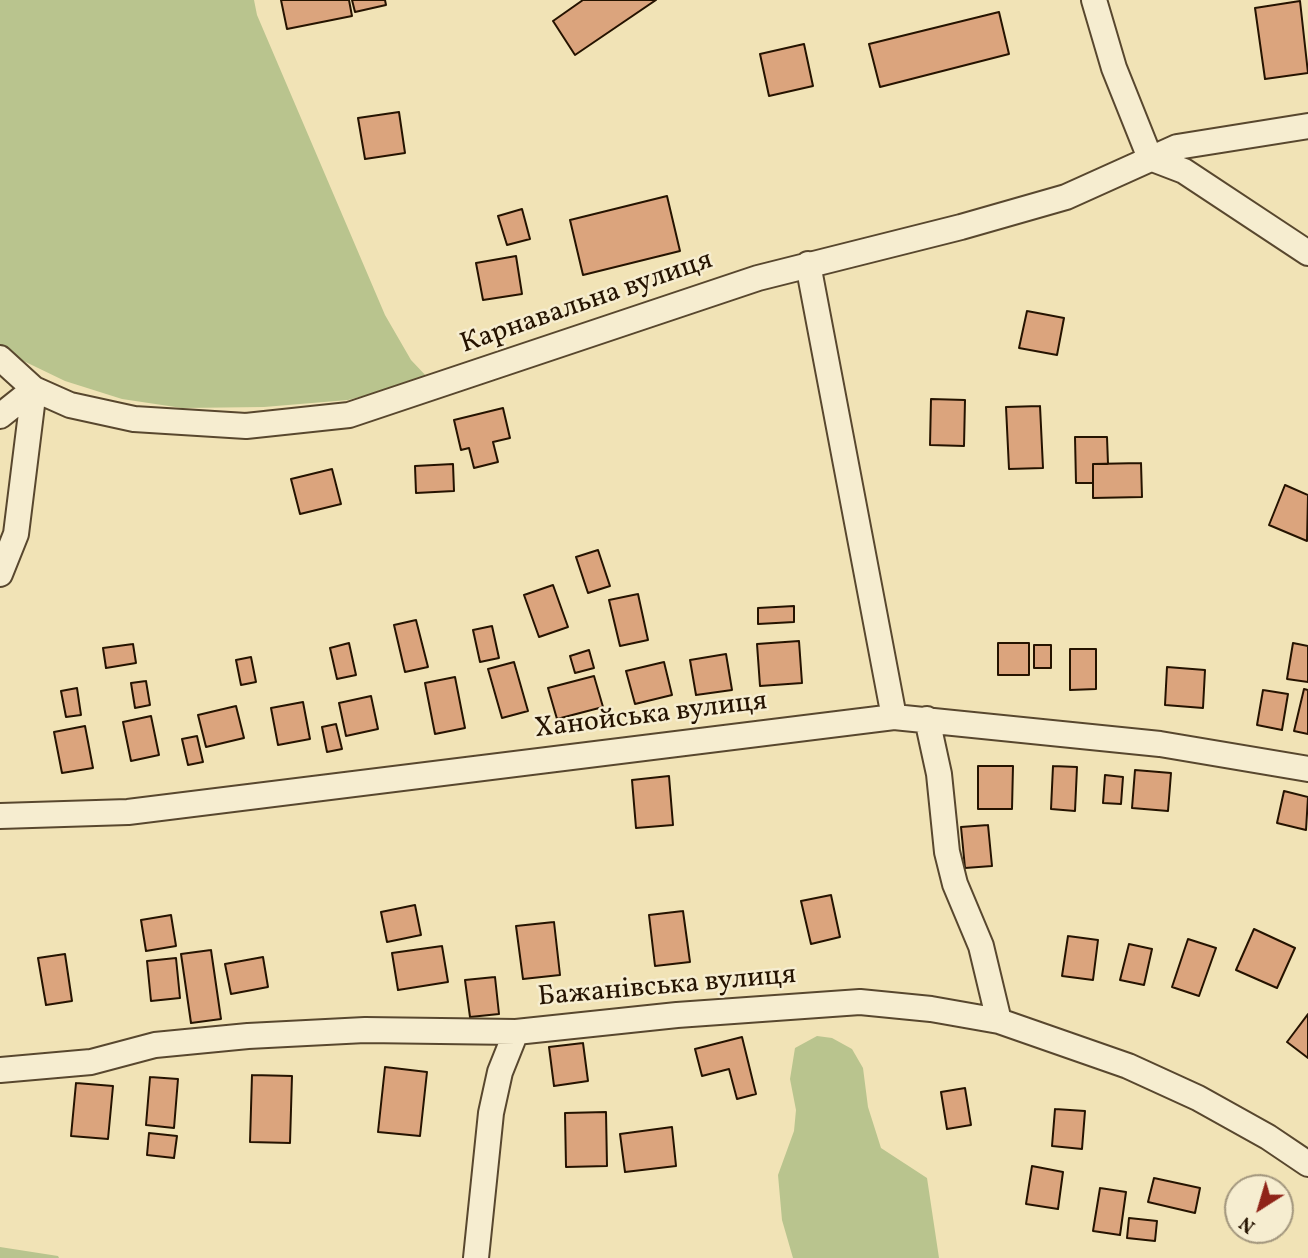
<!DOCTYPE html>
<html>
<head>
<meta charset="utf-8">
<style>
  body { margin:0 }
  #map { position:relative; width:1308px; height:1258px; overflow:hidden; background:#f1e3b6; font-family:Vollkorn,serif }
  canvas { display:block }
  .north { position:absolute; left:1224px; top:1174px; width:70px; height:70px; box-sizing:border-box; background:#f6edd0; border:2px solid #a2967d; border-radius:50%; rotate:217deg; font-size:19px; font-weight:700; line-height:28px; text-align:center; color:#251300 }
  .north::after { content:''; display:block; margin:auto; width:24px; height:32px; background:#8f2418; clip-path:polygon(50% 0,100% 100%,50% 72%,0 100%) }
</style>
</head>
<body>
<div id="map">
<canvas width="1308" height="1258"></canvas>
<div class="north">N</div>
</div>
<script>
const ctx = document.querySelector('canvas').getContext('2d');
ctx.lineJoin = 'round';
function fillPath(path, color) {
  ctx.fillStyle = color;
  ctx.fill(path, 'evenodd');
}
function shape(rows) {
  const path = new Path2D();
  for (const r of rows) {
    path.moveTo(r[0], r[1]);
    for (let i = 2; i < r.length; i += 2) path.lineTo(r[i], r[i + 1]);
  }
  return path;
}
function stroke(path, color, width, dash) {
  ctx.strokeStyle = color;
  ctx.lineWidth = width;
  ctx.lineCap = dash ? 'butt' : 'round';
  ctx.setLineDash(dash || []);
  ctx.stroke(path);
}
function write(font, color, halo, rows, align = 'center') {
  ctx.font = font + ' Vollkorn,serif';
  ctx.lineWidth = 5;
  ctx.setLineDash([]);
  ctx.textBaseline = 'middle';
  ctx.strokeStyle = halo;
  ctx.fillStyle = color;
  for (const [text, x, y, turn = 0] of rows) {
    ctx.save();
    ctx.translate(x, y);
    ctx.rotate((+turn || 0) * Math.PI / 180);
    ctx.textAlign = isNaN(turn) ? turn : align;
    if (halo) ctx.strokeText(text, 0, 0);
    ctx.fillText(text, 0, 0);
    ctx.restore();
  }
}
const green = shape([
  [0,0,254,0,257,15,385,315,411,360,429,379,348,400,264,407,182,408,122,399,65,381,9,354,0,346],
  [817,1036,832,1038,852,1049,863,1068,868,1107,881,1148,927,1178,939,1258,793,1258,782,1220,778,1175,794,1131,796,1110,790,1079,795,1048],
  [0,1247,58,1256,59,1258,0,1258]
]);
const building = shape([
  [281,0,349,0,352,16,287,29,281,0],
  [352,0,385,0,386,5,355,12,352,0],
  [583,0,656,0,575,55,553,21,583,0],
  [1300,1,1308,73,1265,79,1255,8,1300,1],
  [999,12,1009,54,880,87,869,44,999,12],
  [804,44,813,86,769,96,760,54,804,44],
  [399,112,405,153,365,159,358,118,399,112],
  [667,196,680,251,583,275,570,220,667,196],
  [522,209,530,239,507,245,498,216,522,209],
  [516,256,522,294,483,300,476,263,516,256],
  [1027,311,1064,318,1057,355,1019,348,1027,311],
  [931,399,965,400,964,446,930,445,931,399],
  [1040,406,1043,468,1009,469,1006,407,1040,406],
  [503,408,510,438,493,442,498,462,474,468,469,448,461,450,454,420,503,408],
  [1075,437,1107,437,1108,464,1093,464,1093,483,1076,483,1075,437],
  [1141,463,1142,497,1093,498,1093,464,1141,463],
  [453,464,454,491,416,493,415,466,453,464],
  [332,469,341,504,300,514,291,479,332,469],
  [1285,485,1308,495,1307,541,1269,525,1285,485],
  [598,550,610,586,588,593,576,557,598,550],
  [553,585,568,627,539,637,524,595,553,585],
  [638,594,648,640,620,646,609,600,638,594],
  [794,606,794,622,758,624,758,608,794,606],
  [416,620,428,667,405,672,394,625,416,620],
  [492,626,499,658,480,662,473,630,492,626],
  [799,641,802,683,760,686,757,644,799,641],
  [349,643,356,675,337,679,330,648,349,643],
  [998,643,1029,643,1029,675,998,675,998,643],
  [1293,643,1308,646,1308,682,1287,679,1293,643],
  [133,644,136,663,106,668,103,648,133,644],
  [1034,645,1051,645,1051,668,1034,668,1034,645],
  [1070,649,1096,649,1096,689,1070,690,1070,649],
  [589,650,594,668,575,673,570,656,589,650],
  [726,654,732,690,696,695,690,660,726,654],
  [251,657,256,682,241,685,236,660,251,657],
  [514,662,528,711,502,718,488,669,514,662],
  [664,662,672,695,635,704,626,671,664,662],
  [1167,667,1205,670,1203,708,1165,705,1167,667],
  [594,676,603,707,557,719,548,688,594,676],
  [455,677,465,728,435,734,425,683,455,677],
  [146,681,150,705,135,708,131,683,146,681],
  [77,688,81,715,66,717,61,691,77,688],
  [1304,689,1308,690,1308,734,1294,731,1304,689],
  [1263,690,1288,694,1282,730,1257,725,1263,690],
  [371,696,378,729,346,736,339,703,371,696],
  [303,702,310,739,278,745,271,708,303,702],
  [236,706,244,738,206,747,198,715,236,706],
  [151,716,159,755,131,761,123,722,151,716],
  [336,724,342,749,327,752,322,727,336,724],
  [85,726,93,768,62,773,54,732,85,726],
  [197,736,203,762,188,765,182,739,197,736],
  [978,766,1013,766,1012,809,978,809,978,766],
  [1053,766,1077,767,1075,811,1051,809,1053,766],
  [1135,770,1171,773,1168,811,1132,808,1135,770],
  [1105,775,1123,777,1121,804,1103,803,1105,775],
  [669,776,673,825,636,828,632,780,669,776],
  [1284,791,1308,797,1306,830,1277,823,1284,791],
  [988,825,992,866,965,868,961,827,988,825],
  [831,895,840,937,811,944,801,901,831,895],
  [415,905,421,935,387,942,381,912,415,905],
  [683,911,690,962,655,966,649,915,683,911],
  [171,915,176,946,146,951,141,920,171,915],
  [554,922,560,975,523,979,516,926,554,922],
  [1254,929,1295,948,1277,988,1236,970,1254,929],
  [1068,936,1098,940,1093,980,1062,976,1068,936],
  [1188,939,1216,948,1199,996,1172,987,1188,939],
  [1129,944,1152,949,1144,985,1120,980,1129,944],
  [442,946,448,982,398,990,392,953,442,946],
  [211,950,221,1019,191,1023,181,954,211,950],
  [65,954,72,1001,46,1005,38,958,65,954],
  [263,957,268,987,231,994,225,964,263,957],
  [176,958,180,998,151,1001,147,961,176,958],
  [495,977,499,1014,470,1017,465,980,495,977],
  [1308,1014,1308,1058,1287,1042,1308,1014],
  [742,1037,756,1094,737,1099,729,1069,702,1076,695,1049,742,1037],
  [583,1043,588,1081,554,1086,549,1047,583,1043],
  [385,1067,427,1072,420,1136,378,1132,385,1067],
  [252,1075,292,1076,290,1143,250,1142,252,1075],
  [150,1077,178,1079,174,1128,146,1125,150,1077],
  [76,1083,113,1086,108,1139,71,1136,76,1083],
  [965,1088,971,1125,947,1129,941,1092,965,1088],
  [1055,1109,1085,1111,1082,1149,1052,1146,1055,1109],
  [606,1112,607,1166,566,1167,565,1113,606,1112],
  [672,1127,676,1166,625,1172,620,1134,672,1127],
  [149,1133,177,1136,174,1158,147,1155,149,1133],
  [1032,1166,1063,1172,1058,1209,1026,1204,1032,1166],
  [1154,1178,1200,1188,1195,1213,1148,1202,1154,1178],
  [1100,1188,1126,1192,1120,1235,1093,1231,1100,1188],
  [1129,1218,1157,1221,1155,1241,1127,1238,1129,1218]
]);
const minor = shape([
  [1094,0,1114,68,1150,158],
  [1150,158,1184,171,1308,253],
  [808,264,894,717],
  [0,358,34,389,70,405,134,419,246,426,349,415,758,278,961,227,1066,197,1177,147,1308,126],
  [0,416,34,389],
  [0,574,16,534,34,389],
  [927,719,939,774,947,852,955,884,981,946,999,1021],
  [0,816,128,812,894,717,1160,744,1308,769],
  [0,1070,91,1062,155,1045,248,1036,365,1030,516,1032,677,1015,860,1002,931,1009,999,1021,1128,1066,1198,1098,1268,1137,1308,1164],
  [476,1258,491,1113,500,1072,516,1032]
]);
const streetNames = [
  ["Карнавальна вулиця",587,304,-19],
  ["Ханойська вулиця",651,717,-7],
  ["Бажанівська вулиця",667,988,-5]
];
fillPath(green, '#b9c48e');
fillPath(building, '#dba47d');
stroke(building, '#251300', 2);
stroke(minor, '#58472e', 28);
stroke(minor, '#f6edd0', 24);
write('28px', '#251300', '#f6edd0', streetNames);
</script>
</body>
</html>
